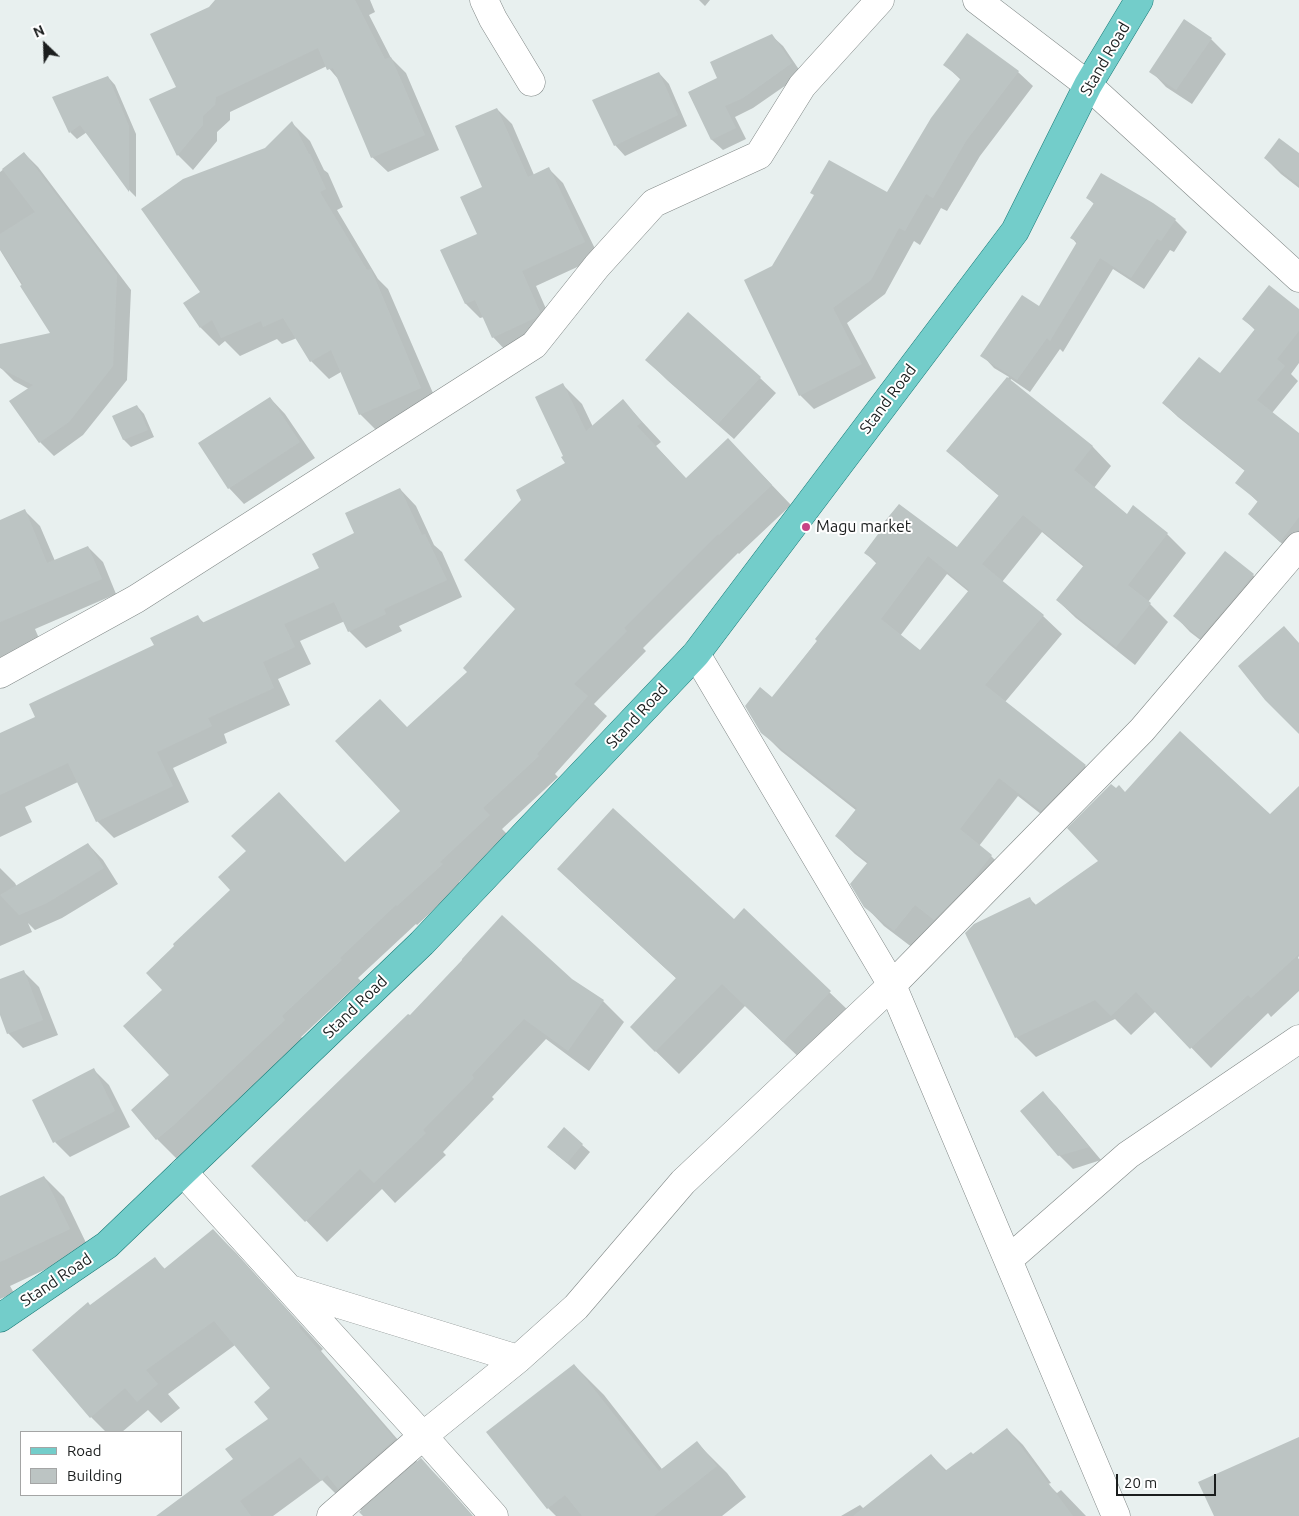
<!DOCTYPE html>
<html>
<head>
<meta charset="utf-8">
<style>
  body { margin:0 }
  #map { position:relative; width:1299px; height:1516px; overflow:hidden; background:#e8f0ef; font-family:Ubuntu,sans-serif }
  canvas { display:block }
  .legend { position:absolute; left:20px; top:1431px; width:162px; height:65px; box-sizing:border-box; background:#fff; border:1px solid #a4a5a5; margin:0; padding:6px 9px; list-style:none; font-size:15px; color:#1b1e1e }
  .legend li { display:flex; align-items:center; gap:10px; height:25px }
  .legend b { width:25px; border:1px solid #a4a5a5 }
  .north { position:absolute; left:20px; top:20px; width:50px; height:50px; -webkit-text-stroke:4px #fff; paint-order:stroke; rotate:336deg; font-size:14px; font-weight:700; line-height:20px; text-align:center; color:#1b1e1e }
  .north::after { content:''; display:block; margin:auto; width:18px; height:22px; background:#1b1e1e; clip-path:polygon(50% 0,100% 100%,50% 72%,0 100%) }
  .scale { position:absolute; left:1116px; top:1474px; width:100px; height:22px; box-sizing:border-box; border:2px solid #1b1e1e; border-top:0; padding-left:6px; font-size:15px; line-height:18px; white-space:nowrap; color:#1b1e1e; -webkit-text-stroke:4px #fff; paint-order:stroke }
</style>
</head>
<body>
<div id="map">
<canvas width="1299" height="1516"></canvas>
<ul class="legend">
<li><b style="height:6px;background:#73cdca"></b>Road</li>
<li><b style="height:14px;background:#bcc4c3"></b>Building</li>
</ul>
<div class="north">N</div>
<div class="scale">20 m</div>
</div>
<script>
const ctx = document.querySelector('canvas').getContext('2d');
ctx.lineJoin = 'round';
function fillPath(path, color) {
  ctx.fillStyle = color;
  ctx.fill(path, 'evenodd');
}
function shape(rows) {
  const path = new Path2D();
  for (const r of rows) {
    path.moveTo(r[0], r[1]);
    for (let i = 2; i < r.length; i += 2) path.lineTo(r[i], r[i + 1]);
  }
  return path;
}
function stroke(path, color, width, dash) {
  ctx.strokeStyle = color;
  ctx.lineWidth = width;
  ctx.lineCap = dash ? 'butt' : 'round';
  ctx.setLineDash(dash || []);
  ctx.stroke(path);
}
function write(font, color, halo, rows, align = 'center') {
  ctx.font = font + ' Ubuntu,sans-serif';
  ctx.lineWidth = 4;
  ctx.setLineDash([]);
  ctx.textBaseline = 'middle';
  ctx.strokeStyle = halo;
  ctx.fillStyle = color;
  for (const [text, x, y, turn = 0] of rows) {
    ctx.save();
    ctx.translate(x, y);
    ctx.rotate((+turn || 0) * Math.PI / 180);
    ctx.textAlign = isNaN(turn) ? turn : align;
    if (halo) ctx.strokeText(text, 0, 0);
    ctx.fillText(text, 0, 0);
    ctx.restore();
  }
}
const shadow = shape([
  [217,0,370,0,375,12,369,15,391,58,406,73,439,150,388,172,372,157,339,80,327,66,230,112,230,120,217,132,217,141,193,170,178,155,151,100,178,87,209,8],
  [699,0,710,0,705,6],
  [772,36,783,46,802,74,753,108,735,117,746,139,723,150,712,140,689,93,719,79],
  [1211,39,1226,54,1192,104,1166,87,1151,71],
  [945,65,1018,72,1033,86,980,156,947,211,941,208,920,245,914,241,885,294,847,323,876,378,814,409,800,395,773,267,888,194,961,80],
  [659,73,669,84,687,126,625,156,615,145],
  [108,77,115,85,136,134,136,197,130,191,87,132,77,139,70,132],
  [497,109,512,124,534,175,548,168,563,183,599,257,536,286,554,327,507,352,493,337,484,317,480,318,466,304,442,251,479,234,484,187],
  [292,123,310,141,324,170,328,173,343,207,337,210,378,279,388,289,439,407,378,432,360,414,341,372,329,379,311,361,297,338,282,344,277,339,240,356,225,341,219,346,201,328,202,292,266,149],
  [24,153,38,167,131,290,127,380,83,435,54,456,40,442,29,389,14,381,0,367,0,346,52,334,0,250,0,172],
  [1299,154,1299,188,1281,174,1265,158],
  [1088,198,1175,220,1187,232,1174,252,1170,250,1144,289,1113,269,1063,352,1060,349,1030,392,1011,379,1010,381,1093,447,1111,466,1094,488,1127,515,1134,507,1167,534,1186,553,1148,602,1168,622,1135,665,1076,618,1057,600,1084,567,1042,532,1002,582,1043,616,1062,634,1005,702,1085,766,1104,784,1060,829,1018,796,979,846,991,856,1010,875,913,948,884,926,865,906,868,864,855,854,836,836,857,811,781,751,762,732,772,699,877,564,866,553,957,548,999,496,967,469,948,450,1009,377,994,368,982,355,1039,308,1077,244,1072,238,1094,204],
  [947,574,969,592,921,652,900,636],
  [1299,310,1299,363,1291,374,1298,381,1272,413,1299,467,1299,549,1294,555,1250,514,1259,503,1237,482,1245,471,1178,417,1163,403,1220,375,1255,330,1244,319],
  [688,314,760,378,776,393,734,439,667,380,651,364],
  [563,385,582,404,593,427,623,401,661,442,656,446,686,479,747,459,791,505,739,554,738,553,643,648,646,651,594,704,607,716,555,774,558,777,502,829,509,836,459,882,461,885,417,925,416,924,358,978,361,981,301,1037,304,1040,194,1145,177,1159,157,1139,133,1110,171,1075,346,863,402,811,408,729,469,672,516,609,566,463,564,456],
  [270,398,285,414,315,458,244,504,229,488],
  [137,406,144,414,154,437,131,447,124,440,114,417],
  [400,489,416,506,434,545,442,552,462,597,399,626,402,631,366,648,349,631,345,621,300,641,311,664,278,679,290,705,224,734,227,743,173,768,189,802,114,838,97,821,78,782,25,807,32,822,0,837,0,734,36,718,156,646,198,617,204,623,320,569],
  [25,511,40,526,55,561,88,547,103,562,116,594,35,629,41,643,0,661,0,521],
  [1253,575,1268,590,1216,652,1190,632,1175,616],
  [1299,788,1299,956,1298,958,1299,959,1299,991,1271,1017,1268,1013,1211,1068,1156,1011,1131,1035,1115,1019,1036,1057,1016,1037,1029,898,1037,906,1100,861,1125,793,1270,815],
  [88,844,103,860,118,884,62,918,35,930,28,923,32,932,0,946,0,868,15,883,17,887],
  [559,869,734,921,744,910,853,1015,806,1064,745,1006,679,1074,631,1027,677,979,582,892],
  [24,972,39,987,58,1035,23,1048,8,1033,0,1012,0,981],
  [603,1001,624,1022,589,1071,546,1039,492,1097,494,1099,443,1152,446,1155,395,1203,382,1189,327,1242,253,1166,410,1017],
  [94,1070,109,1085,130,1127,70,1157,55,1142],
  [1043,1093,1056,1106,1101,1160,1073,1169,1059,1155],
  [564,1129,590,1152,575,1170,556,1154],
  [44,1177,64,1197,89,1249,10,1286,14,1293,0,1299,0,1198],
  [213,1230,236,1253,323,1349,321,1351,418,1463,421,1460,444,1483,473,1516,365,1516,362,1511,349,1498,344,1502,322,1480,273,1516,158,1516,234,1459,270,1419,272,1388,235,1345,168,1394,180,1408,161,1423,148,1410,122,1432,106,1432,91,1417,91,1306,155,1259,166,1270],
  [574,1365,604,1395,662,1469,697,1443,727,1473,746,1497,722,1516,556,1516,548,1508],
  [1007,1429,1023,1445,1051,1483,1048,1484,1057,1493,1061,1490,1086,1516,841,1516,860,1505,864,1509,931,1455,947,1471,973,1455]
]);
const building = shape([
  [215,0,355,0,385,59,391,57,425,135,371,158,333,68,327,70,318,48,216,97,215,105,203,116,203,125,177,156,149,99,176,87,150,34,209,7],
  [1184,19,1212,38,1176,90,1149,72],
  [967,33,1019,71,966,141,933,198,926,194,905,231,899,228,871,280,833,308,862,364,799,396,744,280,772,266,814,195,810,193,829,160,887,192,931,118,961,78,943,65],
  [772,34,792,63,743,98,725,106,736,128,711,140,688,92,717,78,710,62],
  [659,72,678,115,614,146,592,100],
  [108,76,129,126,129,192,80,125,69,133,52,97],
  [497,108,528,177,549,167,585,242,522,271,540,312,535,318,492,338,475,300,465,304,440,250,477,234,460,197,482,187,455,126],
  [292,121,309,154,310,154,326,189,320,192,367,270,371,269,421,388,359,415,331,350,310,362,283,318,263,327,261,321,221,338,212,320,200,328,183,303,200,292,141,209,183,179,265,148],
  [1279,138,1299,153,1299,185,1264,158],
  [24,152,117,275,113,366,69,422,39,443,9,401,33,385,0,368,0,344,50,333,20,286,23,284,0,249,0,234,35,212,2,169],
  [1101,173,1153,203,1176,219,1161,241,1157,239,1131,278,1100,258,1050,341,1047,338,1017,380,980,356,1022,295,1039,306,1077,242,1070,238,1094,203,1086,198],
  [1269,285,1299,309,1299,331,1277,359,1285,366,1257,400,1299,433,1299,517,1280,542,1248,514,1258,501,1235,483,1245,470,1162,403,1199,357,1220,373,1255,329,1242,319],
  [688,312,761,377,718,424,645,360],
  [1007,377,1093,446,1074,470,1127,514,1133,505,1168,533,1128,585,1151,603,1116,647,1056,600,1084,565,1023,515,982,564,1044,615,985,685,1086,765,1041,811,999,778,960,829,992,855,969,884,934,920,915,905,894,931,864,907,850,884,868,862,835,836,857,808,761,733,745,706,760,687,772,697,817,641,815,639,877,562,864,553,887,522,885,521,899,504,957,547,999,495,946,451],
  [928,556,969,590,920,650,881,619],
  [563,383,586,431,623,399,642,422,637,426,686,478,728,438,772,485,719,535,718,534,624,628,627,631,574,684,588,696,537,754,539,756,483,808,490,815,440,862,443,864,397,906,396,905,340,958,342,960,282,1016,285,1020,174,1125,156,1140,131,1110,169,1075,123,1026,162,990,146,973,174,946,173,944,230,890,218,877,246,851,231,836,279,792,345,862,400,811,335,741,380,699,407,727,467,672,463,668,515,609,464,560,521,500,516,490,565,463,561,457,563,456,535,397],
  [270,397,300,442,228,489,198,443],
  [137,405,148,430,123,440,112,416],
  [400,488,422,535,425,534,447,580,384,609,386,614,348,632,334,602,284,624,295,647,263,662,274,688,208,718,212,726,157,752,173,786,96,822,68,763,0,795,0,733,35,717,29,704,154,645,150,638,198,615,202,623,319,568,312,554,354,533,345,513],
  [25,509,47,563,88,546,102,579,0,622,0,520],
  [1225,551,1254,574,1200,638,1173,616],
  [1284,626,1299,643,1299,734,1265,700,1238,666],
  [1180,731,1270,814,1299,786,1299,954,1251,998,1248,995,1190,1049,1136,992,1111,1016,1095,1000,1015,1038,965,933,974,924,1030,897,1034,906,1098,861,1067,828,1111,784,1116,788,1119,785,1125,792],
  [613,808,734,919,744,908,831,991,783,1042,722,984,655,1052,630,1027,676,978,557,869],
  [88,843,104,868,47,903,19,915,0,895],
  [502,915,572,979,604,1000,568,1051,524,1019,472,1075,474,1078,423,1130,426,1133,374,1183,360,1169,305,1222,251,1166,408,1014,410,1015,462,960,462,959],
  [24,970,43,1020,7,1034,0,1015,0,979],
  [94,1068,115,1111,53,1143,32,1100],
  [1043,1091,1089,1147,1058,1156,1020,1111],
  [564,1127,583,1144,567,1163,547,1147],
  [44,1176,70,1229,0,1262,0,1196],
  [213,1229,301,1326,299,1327,395,1439,338,1489,327,1475,321,1481,300,1457,240,1501,251,1516,156,1516,233,1459,225,1449,268,1419,254,1402,270,1388,214,1321,146,1370,158,1384,137,1402,125,1388,90,1418,32,1350,88,1302,90,1305,155,1257,164,1269],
  [574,1364,659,1471,697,1441,717,1466,654,1516,582,1516,565,1495,547,1509,486,1432],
  [1007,1428,1073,1516,853,1516,931,1454,945,1471,971,1452,973,1454],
  [1299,1437,1299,1516,1214,1516,1198,1482],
  [421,1458,472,1516,363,1516,359,1512]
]);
const minor = shape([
  [484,0,493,19,531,82],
  [977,0,1088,85,1299,278],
  [696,654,892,985,1116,1516],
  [0,674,136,599,534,345,597,266,654,203,759,155,802,86,880,0],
  [183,1172,423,1436,494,1516],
  [1008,1260,1128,1155,1299,1039],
  [290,1289,518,1359],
  [331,1516,423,1436,518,1359,576,1307,683,1182,892,985,1142,730,1299,546]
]);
const major = shape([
  [0,1318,107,1245,422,943,696,654,1015,231,1088,85,1139,0]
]);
const markers = [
  [806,527,5,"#c74285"]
];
const streetNames = [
  ["Stand Road",1105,59,-60],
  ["Stand Road",888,399,-53],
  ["Stand Road",637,716,-47],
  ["Stand Road",355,1007,-44],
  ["Stand Road",56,1280,-34]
];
const poiNames = [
  ["Magu market",816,527]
];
fillPath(shadow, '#0003');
fillPath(building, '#bcc4c3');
stroke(minor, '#818887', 29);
stroke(major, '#187a77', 29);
stroke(minor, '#fff', 28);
stroke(major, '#73cdca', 28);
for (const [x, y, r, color] of markers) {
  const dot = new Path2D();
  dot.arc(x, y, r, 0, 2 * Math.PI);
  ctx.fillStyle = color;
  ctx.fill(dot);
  stroke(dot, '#fff', 2);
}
write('16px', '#1b1e1e', '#fff', streetNames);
write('16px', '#1b1e1e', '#fff', poiNames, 'left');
</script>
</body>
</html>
